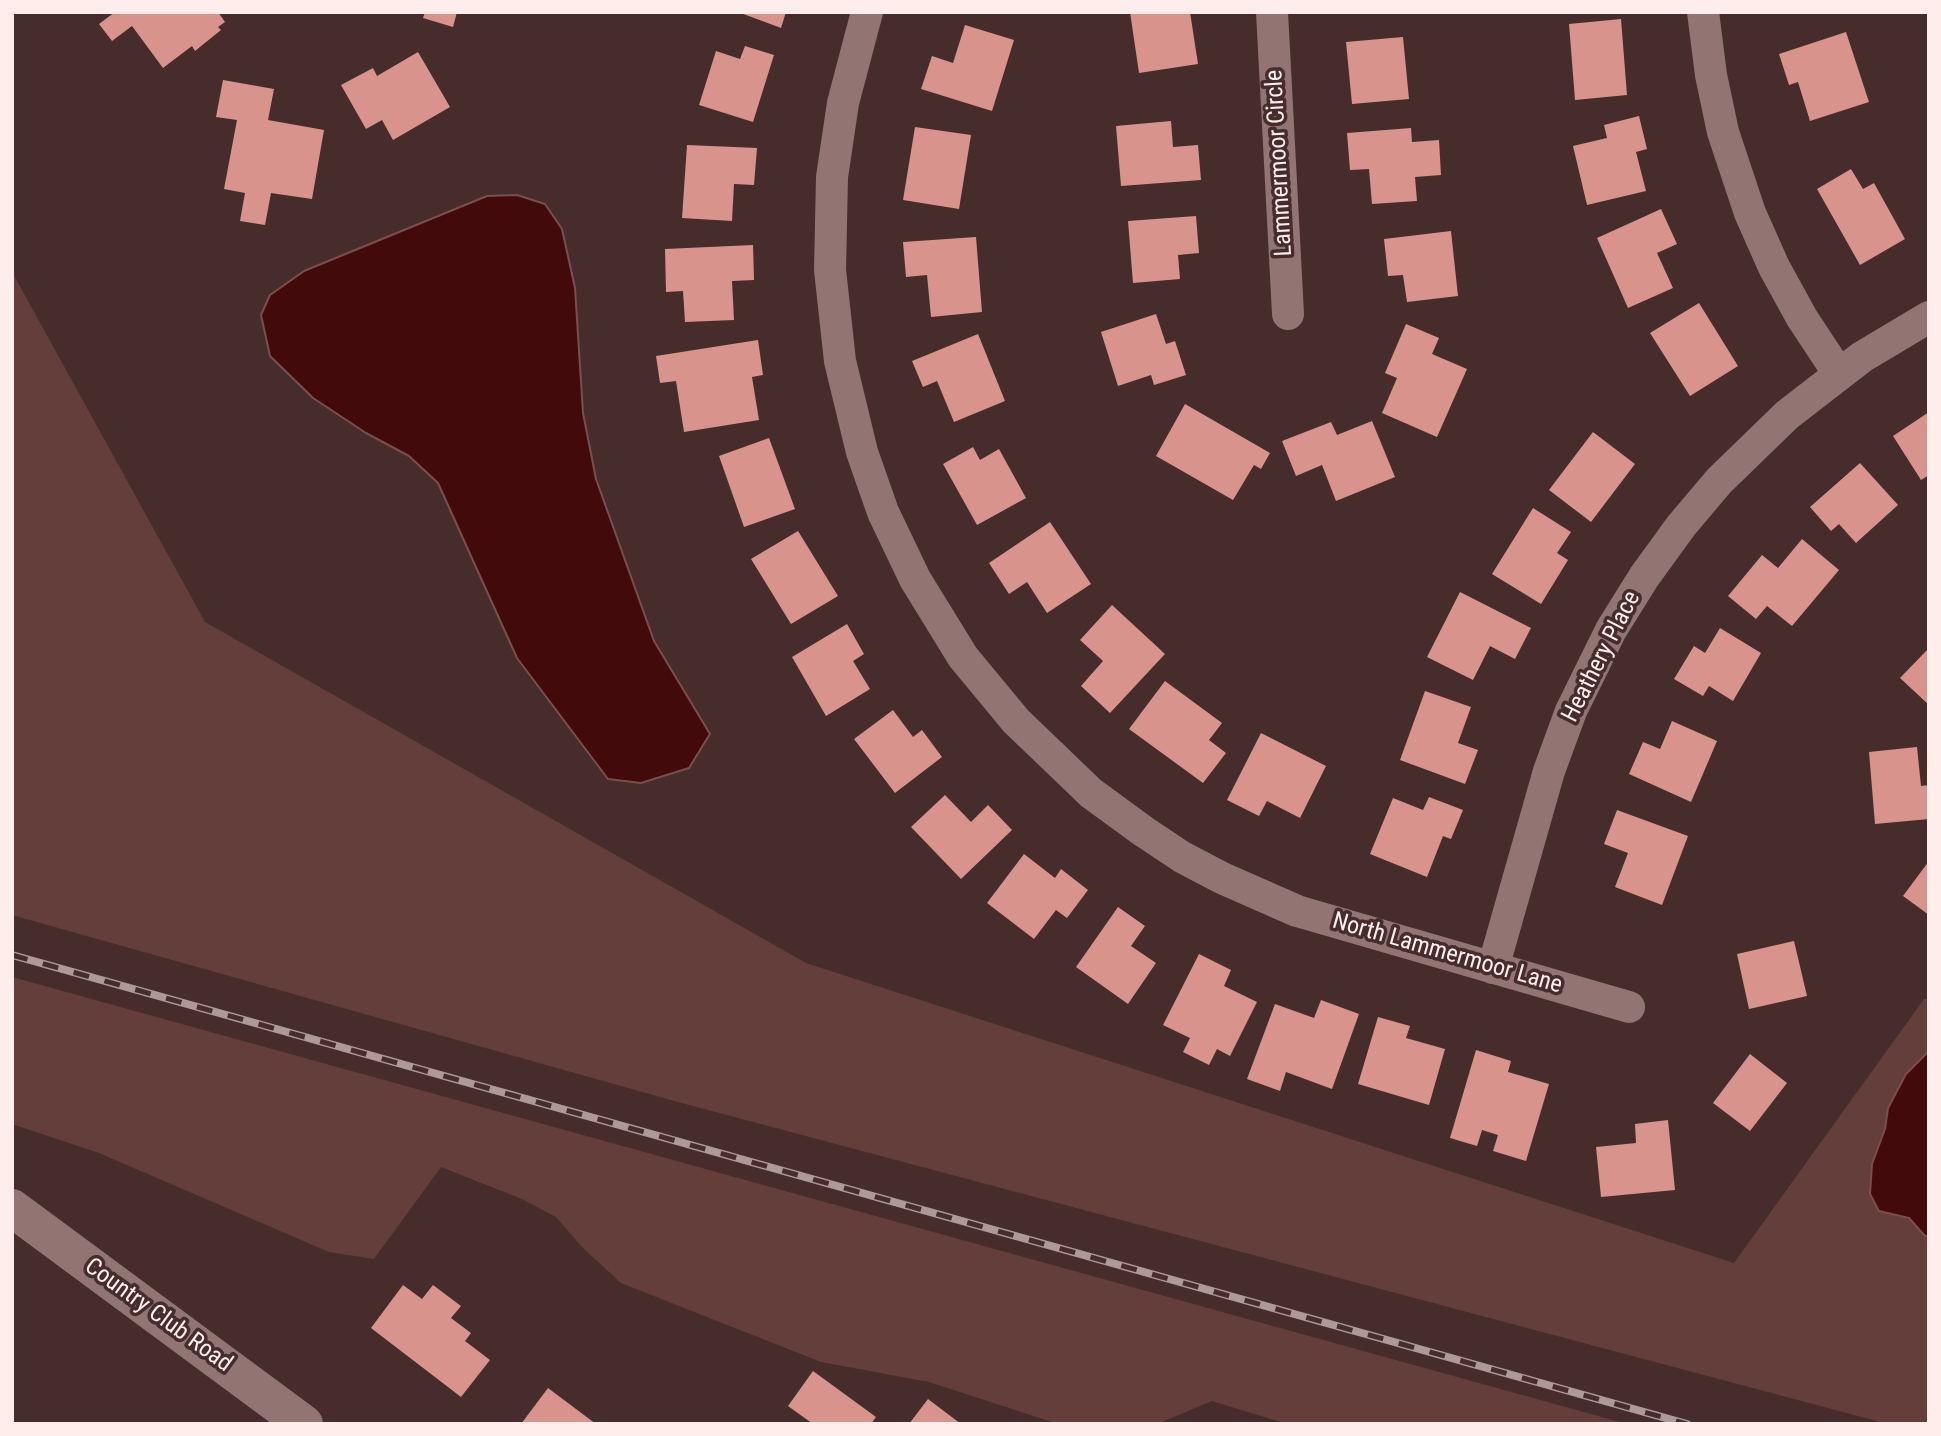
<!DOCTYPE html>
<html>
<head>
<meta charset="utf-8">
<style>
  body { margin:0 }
  #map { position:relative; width:1941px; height:1436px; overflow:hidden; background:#462d2b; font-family:"Roboto Condensed",sans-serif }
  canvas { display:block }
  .frame { position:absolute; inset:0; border:14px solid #feedeb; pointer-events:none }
</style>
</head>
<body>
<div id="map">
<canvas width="1941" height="1436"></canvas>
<div class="frame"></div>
</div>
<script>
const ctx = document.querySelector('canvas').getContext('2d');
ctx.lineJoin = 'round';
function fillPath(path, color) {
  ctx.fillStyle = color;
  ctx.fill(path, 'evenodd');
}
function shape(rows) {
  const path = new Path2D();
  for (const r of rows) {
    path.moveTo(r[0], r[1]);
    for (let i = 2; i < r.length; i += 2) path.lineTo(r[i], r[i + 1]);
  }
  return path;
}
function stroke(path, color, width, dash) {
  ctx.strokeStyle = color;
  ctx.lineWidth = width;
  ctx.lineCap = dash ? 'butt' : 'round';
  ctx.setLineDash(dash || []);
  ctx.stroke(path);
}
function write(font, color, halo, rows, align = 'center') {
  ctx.font = font + ' "Roboto Condensed",sans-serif';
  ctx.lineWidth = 7;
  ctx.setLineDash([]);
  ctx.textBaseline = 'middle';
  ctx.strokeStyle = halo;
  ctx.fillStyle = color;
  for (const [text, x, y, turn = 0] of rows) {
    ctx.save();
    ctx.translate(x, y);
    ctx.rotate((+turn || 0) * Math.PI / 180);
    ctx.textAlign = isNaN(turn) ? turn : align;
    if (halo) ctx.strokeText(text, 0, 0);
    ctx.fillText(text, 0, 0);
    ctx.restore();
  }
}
const green = shape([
  [12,272,205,622,806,963,1734,1263,1924,999,1929,999,1929,1424,1888,1424,678,1102,12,915],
  [12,977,1627,1424,1287,1424,1212,1401,1157,1424,1058,1424,929,1382,821,1362,621,1283,582,1247,556,1217,522,1199,441,1167,374,1259,329,1252,99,1153,12,1124]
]);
const water = shape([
  [517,195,545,204,562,229,575,288,583,413,596,479,654,641,710,734,689,768,641,783,608,779,517,658,438,483,409,456,366,433,313,398,270,356,261,315,270,295,304,271,487,196,517,195],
  [1929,1051,1929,1237,1924,1235,1909,1218,1879,1211,1870,1194,1872,1164,1885,1129,1888,1108,1906,1074,1929,1051]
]);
const building = shape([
  [115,12,218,12,225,22,218,27,221,30,195,51,192,46,163,68,132,26,112,41,99,24],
  [425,12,457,12,453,27,423,18],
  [738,12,786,12,781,28],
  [1130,12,1190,12,1198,64,1139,73],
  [1621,19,1627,95,1575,100,1569,24],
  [965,25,1014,40,992,111,921,89,932,56,953,63],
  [1846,32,1869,102,1810,121,1798,82,1789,85,1779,54],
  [1403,37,1409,99,1352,104,1346,42],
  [745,46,774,55,753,122,699,105,716,51,740,59],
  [418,52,450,107,393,140,382,120,366,129,341,85,373,68,377,76],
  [223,80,274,89,268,120,324,130,312,199,271,193,265,225,240,221,245,193,224,189,237,120,216,117],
  [1639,116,1647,149,1636,152,1646,191,1587,205,1573,146,1607,138,1604,125],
  [1171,121,1173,147,1198,145,1201,180,1121,186,1116,126],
  [915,127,971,135,959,209,903,200],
  [1411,128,1412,142,1439,140,1441,175,1415,177,1417,201,1372,204,1369,169,1350,170,1347,133],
  [687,145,757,148,754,185,734,184,732,221,682,218],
  [1851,169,1863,189,1874,183,1905,239,1860,265,1817,189],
  [1661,209,1677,244,1657,253,1673,288,1628,308,1597,238],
  [1196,216,1199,253,1178,255,1180,279,1133,283,1128,221],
  [1451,231,1458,296,1407,302,1403,275,1388,276,1384,239],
  [976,237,982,312,931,317,927,275,906,277,903,242],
  [753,245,754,280,732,281,734,320,685,322,683,291,666,292,665,249],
  [1699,303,1738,366,1690,396,1650,333],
  [1156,314,1166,344,1175,341,1186,375,1154,385,1151,375,1118,386,1101,332],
  [1406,324,1439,338,1432,354,1467,369,1437,437,1382,413,1397,378,1385,373],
  [978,334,1005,401,954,422,937,381,923,387,912,361],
  [758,340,763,375,752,377,759,420,684,432,676,381,660,383,656,356],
  [1185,404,1270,453,1261,469,1254,465,1233,500,1156,456],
  [1929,412,1929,475,1921,480,1893,436],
  [1372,421,1395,477,1336,501,1322,465,1296,476,1282,441,1331,422,1337,435],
  [1593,432,1635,464,1591,522,1549,490],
  [769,438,795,509,744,527,719,456],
  [973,447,980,460,999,449,1026,498,977,525,943,464],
  [1860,463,1898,505,1856,543,1839,524,1831,531,1810,507],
  [1533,508,1571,532,1557,553,1568,560,1541,604,1492,574],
  [1050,522,1091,584,1047,613,1027,582,1009,594,989,563],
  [798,531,838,596,791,624,751,559],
  [1802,539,1839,570,1792,626,1767,606,1756,619,1728,596,1762,555,1778,568],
  [1460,592,1531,628,1515,659,1490,646,1473,680,1427,657],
  [1112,605,1165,654,1110,713,1081,686,1103,661,1080,640],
  [847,624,864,654,853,661,870,689,826,716,792,657],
  [1720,628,1761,653,1733,701,1709,686,1703,696,1674,679,1694,646,1705,653],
  [1929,648,1929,705,1900,678],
  [1165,681,1222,723,1209,740,1226,753,1203,783,1129,729],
  [1425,691,1471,707,1458,743,1478,750,1465,784,1400,760],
  [893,710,913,737,922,730,942,757,895,793,854,739],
  [1672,721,1717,741,1691,802,1629,774,1643,742,1660,749],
  [1261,733,1326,766,1300,818,1267,801,1259,816,1227,800],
  [1917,747,1921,786,1929,785,1929,819,1875,824,1869,752],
  [945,795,971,822,988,805,1012,830,961,879,911,827],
  [1429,797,1463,810,1451,839,1443,836,1427,877,1370,854,1393,798,1423,810],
  [1617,810,1688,836,1662,905,1615,887,1628,853,1604,844],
  [1024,854,1055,878,1061,869,1088,890,1067,918,1056,910,1034,939,987,903],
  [1929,861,1929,915,1903,896],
  [1118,907,1145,926,1131,946,1156,963,1128,1004,1076,967],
  [1794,941,1807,996,1749,1009,1737,954],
  [1199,954,1231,970,1224,986,1257,1002,1230,1056,1217,1049,1209,1065,1183,1052,1190,1038,1163,1025],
  [1321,1000,1359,1014,1332,1089,1286,1072,1280,1091,1247,1079,1275,1004,1314,1018],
  [1378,1017,1410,1026,1406,1038,1445,1049,1429,1105,1358,1084],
  [1476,1050,1511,1061,1508,1072,1549,1084,1526,1161,1493,1151,1498,1135,1482,1130,1477,1146,1450,1138],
  [1750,1054,1787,1083,1750,1131,1713,1103],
  [1668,1120,1675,1190,1601,1197,1596,1147,1636,1143,1635,1124],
  [403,1285,422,1299,433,1285,461,1306,451,1318,471,1333,465,1341,490,1360,461,1397,371,1328],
  [813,1371,876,1417,871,1424,813,1424,788,1406],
  [548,1388,596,1424,521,1424],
  [928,1399,961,1424,909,1424]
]);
const minor = shape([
  [867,12,843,103,832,177,830,270,840,361,862,452,883,512,915,579,963,657,1016,721,1091,793,1143,831,1182,857,1222,878,1297,911,1629,1007],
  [1272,12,1288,314],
  [1703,12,1711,75,1723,132,1750,213,1774,267,1802,318,1839,374],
  [1493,968,1549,771,1571,711,1611,630,1644,577,1681,526,1719,481,1787,415,1862,357,1929,317]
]);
const secondary = shape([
  [12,1208,304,1424]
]);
const rail = shape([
  [12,955,1687,1424]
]);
const streetNames = [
  ["Lammermoor Circle",1280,163,-93],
  ["Heathery Place",1602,657,-63],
  ["North Lammermoor Lane",1447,954,16],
  ["Country Club Road",158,1316,36]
];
fillPath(green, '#643e3b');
fillPath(water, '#430a0b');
stroke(water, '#7b4e4e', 2);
fillPath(building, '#d9938d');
stroke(minor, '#927572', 32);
stroke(secondary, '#927572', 38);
stroke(rail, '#ae9997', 8);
stroke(rail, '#462d2b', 5, [16]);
write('24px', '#feedeb', '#462d2b', streetNames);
</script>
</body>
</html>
